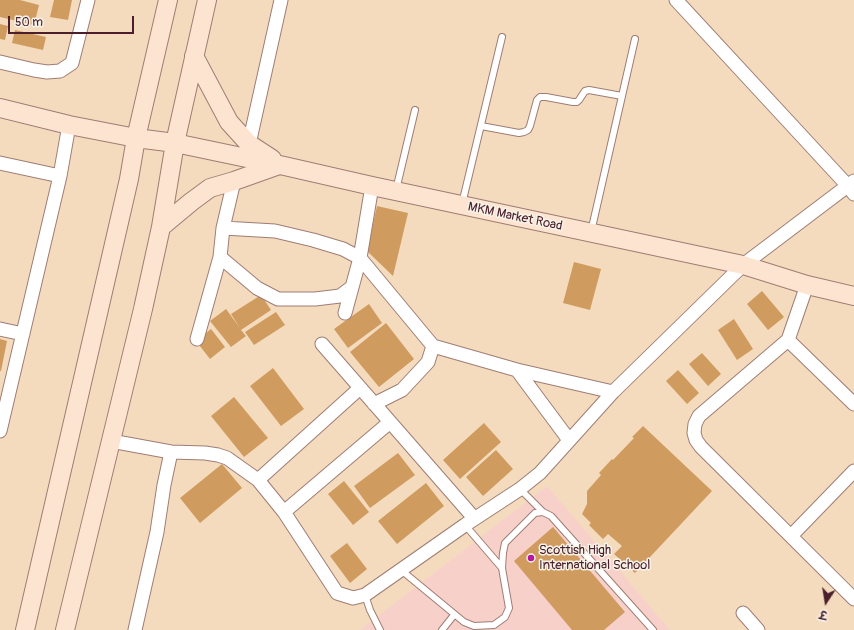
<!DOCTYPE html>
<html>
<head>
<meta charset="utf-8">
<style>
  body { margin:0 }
  #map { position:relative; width:854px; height:630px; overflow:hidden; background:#f4dbbe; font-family:Pangolin,"Playpen Sans Deva",sans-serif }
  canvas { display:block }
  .north { position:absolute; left:806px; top:582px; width:40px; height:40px; -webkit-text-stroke:3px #f7f3e8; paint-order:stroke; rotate:192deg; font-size:11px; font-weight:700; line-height:16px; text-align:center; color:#4a1f2b }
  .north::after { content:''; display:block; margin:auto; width:14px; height:18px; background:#4a1f2b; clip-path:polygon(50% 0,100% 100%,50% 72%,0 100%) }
  .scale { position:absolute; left:8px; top:16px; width:126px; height:18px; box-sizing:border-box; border:2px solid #4a1f2b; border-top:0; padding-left:5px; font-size:12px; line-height:14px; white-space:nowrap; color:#4a1f2b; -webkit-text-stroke:3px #f7f3e8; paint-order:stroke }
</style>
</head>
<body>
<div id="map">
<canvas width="854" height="630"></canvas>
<div class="north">उ</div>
<div class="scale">50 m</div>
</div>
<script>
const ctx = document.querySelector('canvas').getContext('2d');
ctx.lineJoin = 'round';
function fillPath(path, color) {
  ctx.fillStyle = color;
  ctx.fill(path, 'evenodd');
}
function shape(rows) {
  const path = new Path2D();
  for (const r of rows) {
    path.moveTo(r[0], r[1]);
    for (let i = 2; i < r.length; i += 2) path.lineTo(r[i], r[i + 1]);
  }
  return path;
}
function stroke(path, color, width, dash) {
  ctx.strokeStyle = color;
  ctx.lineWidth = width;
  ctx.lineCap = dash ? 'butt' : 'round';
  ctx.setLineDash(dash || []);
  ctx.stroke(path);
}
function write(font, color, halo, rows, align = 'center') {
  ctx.font = font + ' Pangolin,sans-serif';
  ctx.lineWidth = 3;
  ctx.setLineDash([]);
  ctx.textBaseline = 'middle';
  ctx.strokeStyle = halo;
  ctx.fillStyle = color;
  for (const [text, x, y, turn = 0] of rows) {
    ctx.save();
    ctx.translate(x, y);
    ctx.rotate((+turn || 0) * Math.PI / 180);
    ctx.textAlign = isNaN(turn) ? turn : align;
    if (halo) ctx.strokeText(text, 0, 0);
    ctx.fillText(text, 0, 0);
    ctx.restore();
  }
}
const built = shape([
  [547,486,670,630,360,630]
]);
const building = shape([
  [0,0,20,0,39,5,34,25,0,17],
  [54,0,72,0,68,20,50,17],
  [0,24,8,26,5,40,0,39],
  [15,30,46,37,43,50,12,43],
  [377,206,408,213,393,276,367,251],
  [574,262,601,269,590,310,563,303],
  [762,291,784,317,768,330,747,304],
  [261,295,271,310,241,330,246,336,231,347,210,321,226,309,240,328,231,314],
  [369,304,382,323,348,348,334,329],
  [276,312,285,325,254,345,245,332],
  [734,319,753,349,737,360,718,330],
  [386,323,414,359,379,387,350,352],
  [211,329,225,347,210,359,196,341],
  [0,339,7,341,1,371,0,371],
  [702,353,721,374,708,386,689,364],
  [273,368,304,409,281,426,250,386],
  [678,370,699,393,687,404,666,381],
  [234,397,268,438,244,457,211,416],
  [484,423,501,442,460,479,443,460],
  [643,426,712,491,635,573,614,554,622,546,608,534,603,539,589,525,591,523,582,514,587,504,587,491,601,475,599,473,612,459,613,460,634,438,632,437],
  [496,450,513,469,483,496,466,477],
  [398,453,415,475,370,508,354,486],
  [222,464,242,488,200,523,180,498],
  [344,481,369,512,353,525,328,494],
  [426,483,444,506,397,544,378,521],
  [553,527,625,612,604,630,572,630,514,561],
  [347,543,367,569,350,583,330,556]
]);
const lane = shape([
  [481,126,519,133,524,132,528,130,530,126,537,100,540,97,546,97,573,102,577,102,579,100,585,91,589,90,622,96],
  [396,190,415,110],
  [462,204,502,37],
  [591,232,635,39],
  [520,489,543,512],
  [465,525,502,568],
  [401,570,464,622,474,626,494,625,505,617,509,608,502,568,503,553,505,543,535,513,543,512,551,516,653,630],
  [365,595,370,610,380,630],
  [442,630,454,615]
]);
const street = shape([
  [676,0,848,186,854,194],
  [0,62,34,70,47,72,60,71,72,63,88,0],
  [249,144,281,0],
  [0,163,60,176],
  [372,186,360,258,433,346,517,370,613,392],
  [223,228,275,231,313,240,343,249,360,258,345,313],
  [220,257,257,288,278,299,315,299,340,296,352,287],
  [807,285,788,340,699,416,695,424,694,433,696,440,701,447,854,599],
  [0,329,23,334],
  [197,339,220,257,223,228,234,181],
  [788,340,854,404],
  [322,344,474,518],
  [517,370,569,440],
  [374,404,402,390,428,362,433,346],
  [0,431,60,176,69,125],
  [111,441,171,452,205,453,218,455,227,458,258,480,284,512,337,593,353,598,365,595,465,525,520,489,540,473,613,392,743,265,854,181],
  [258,480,360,388],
  [284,512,390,422],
  [791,536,854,471],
  [743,613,758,630],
  [135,630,157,532,164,485,171,452]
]);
const secondary = shape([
  [194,56,229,122,249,144,272,159],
  [0,108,69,125,136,138,175,143,280,165,372,186,743,265,807,285,854,296],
  [161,227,191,202,210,188,234,181,279,165],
  [25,630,129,179,136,138,168,0],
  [65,630,143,309,161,227,175,143,207,0]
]);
const markers = [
  [531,558,4,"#b5179e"]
];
const streetNames = [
  ["MKM Market Road",515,217,12]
];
const poiNames = [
  ["Scottish High",539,551],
  ["International School",539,566]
];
fillPath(built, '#f7d0c9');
fillPath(building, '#d09b5e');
stroke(lane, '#9f7d74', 8);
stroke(street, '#9f7d74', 15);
stroke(secondary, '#9f7d74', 20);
stroke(lane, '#fff', 6);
stroke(street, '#fff', 13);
stroke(secondary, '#fde4d0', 18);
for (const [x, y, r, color] of markers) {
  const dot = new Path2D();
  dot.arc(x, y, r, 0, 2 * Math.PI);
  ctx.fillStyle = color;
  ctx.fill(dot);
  stroke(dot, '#f7f3e8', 1.5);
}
write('13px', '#4a1f2b', '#f7f3e8', streetNames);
write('13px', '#4a1f2b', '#f7f3e8', poiNames, 'left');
</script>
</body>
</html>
